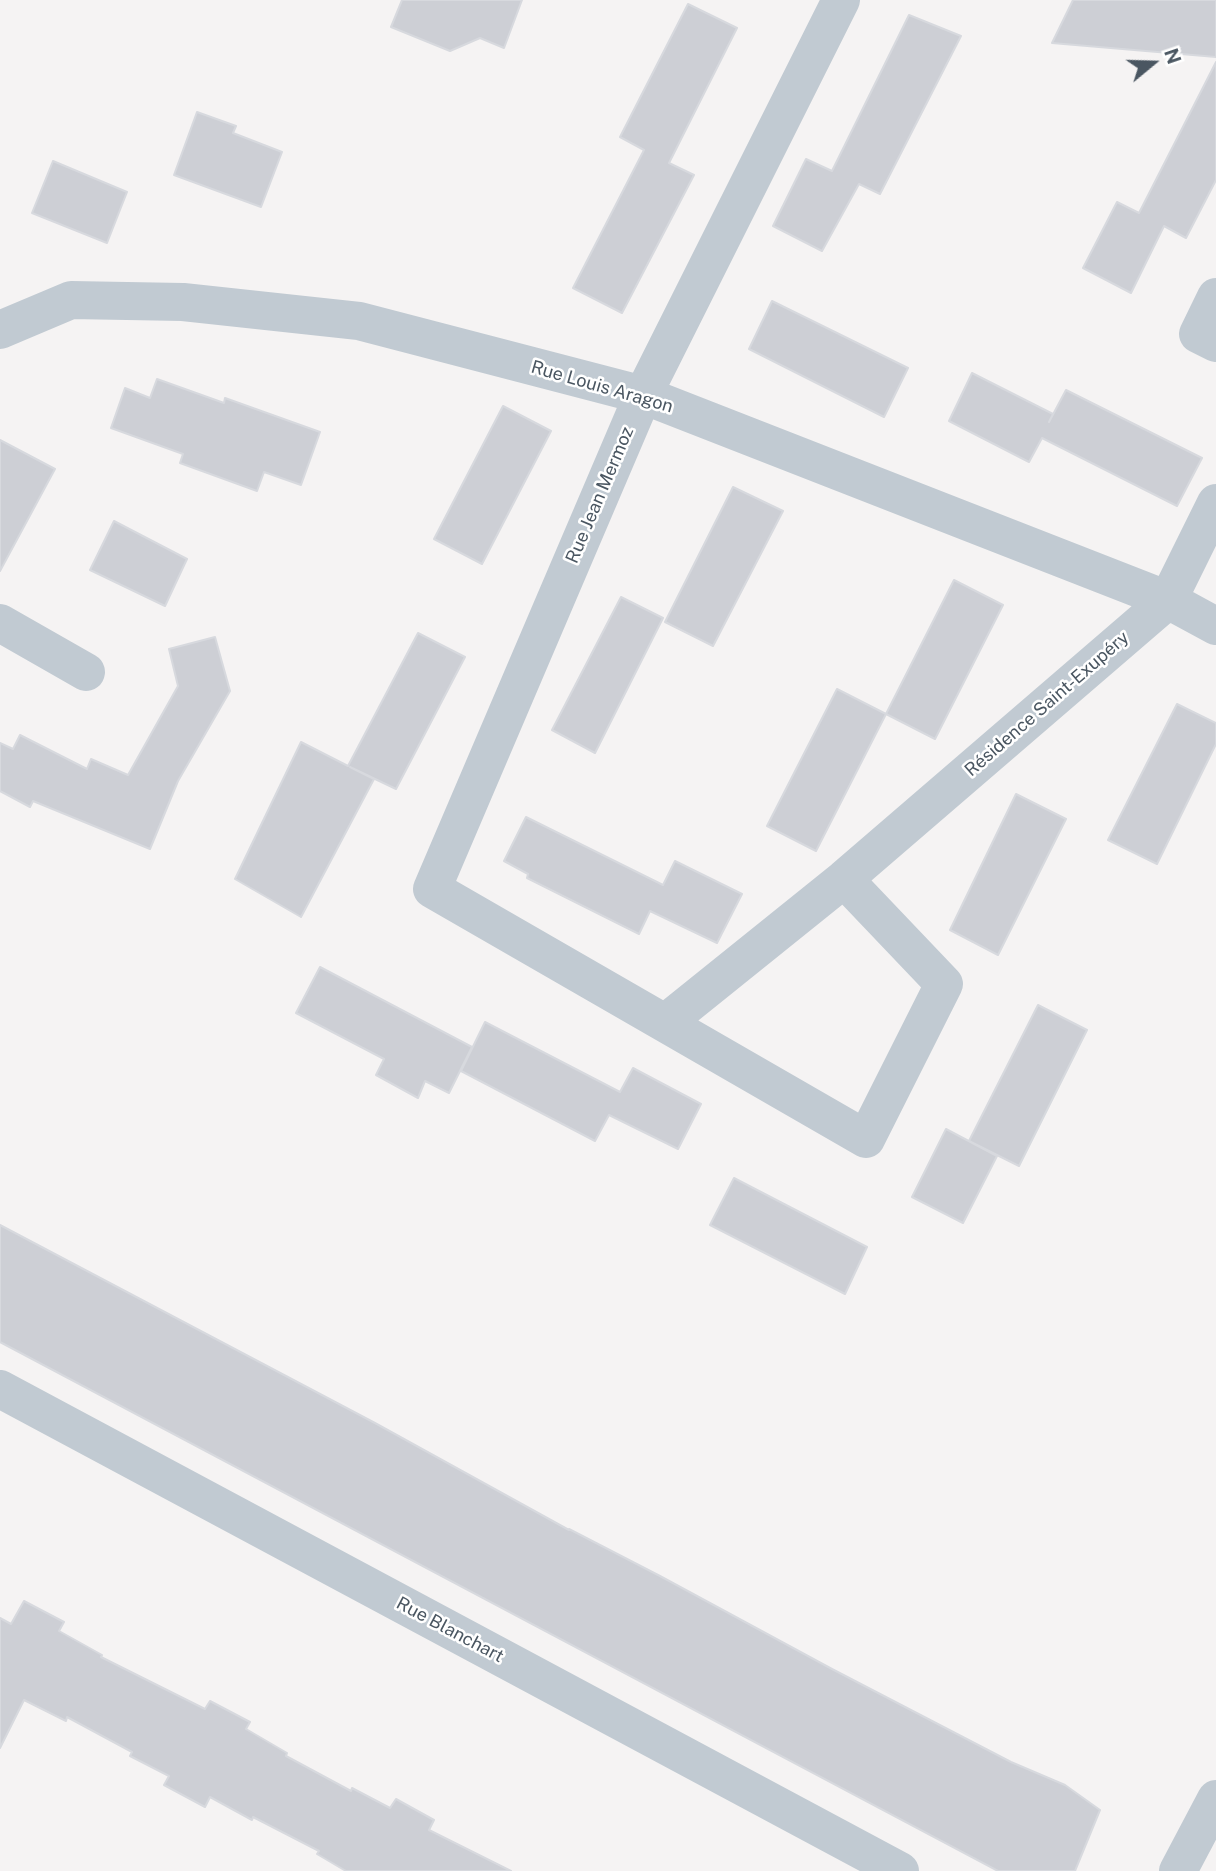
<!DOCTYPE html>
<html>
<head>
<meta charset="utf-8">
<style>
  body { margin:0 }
  #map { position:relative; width:1216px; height:1871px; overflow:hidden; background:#f5f3f3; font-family:"Public Sans",sans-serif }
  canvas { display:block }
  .north { position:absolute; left:1118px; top:28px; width:70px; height:70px; -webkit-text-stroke:5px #fff; paint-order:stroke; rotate:71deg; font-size:19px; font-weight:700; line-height:28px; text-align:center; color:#4a5661 }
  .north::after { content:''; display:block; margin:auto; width:24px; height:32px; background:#4a5661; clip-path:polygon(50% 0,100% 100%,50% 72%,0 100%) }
</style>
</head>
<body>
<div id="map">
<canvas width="1216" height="1871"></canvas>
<div class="north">N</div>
</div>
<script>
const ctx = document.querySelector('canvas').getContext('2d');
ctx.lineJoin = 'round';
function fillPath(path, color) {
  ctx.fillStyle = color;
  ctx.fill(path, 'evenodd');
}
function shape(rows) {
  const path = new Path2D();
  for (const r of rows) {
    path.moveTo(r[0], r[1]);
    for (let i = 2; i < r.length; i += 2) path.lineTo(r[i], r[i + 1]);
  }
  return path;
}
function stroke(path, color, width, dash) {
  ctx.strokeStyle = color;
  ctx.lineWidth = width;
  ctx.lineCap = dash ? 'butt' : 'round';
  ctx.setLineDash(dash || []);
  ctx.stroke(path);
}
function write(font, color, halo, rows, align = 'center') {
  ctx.font = font + ' "Public Sans",sans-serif';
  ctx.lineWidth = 5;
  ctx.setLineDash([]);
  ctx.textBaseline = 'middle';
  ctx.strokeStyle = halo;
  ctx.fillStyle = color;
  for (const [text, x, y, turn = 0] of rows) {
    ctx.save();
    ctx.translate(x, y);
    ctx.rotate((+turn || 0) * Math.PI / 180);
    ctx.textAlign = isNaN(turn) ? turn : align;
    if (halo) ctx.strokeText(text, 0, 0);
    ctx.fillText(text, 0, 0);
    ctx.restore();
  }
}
const building = shape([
  [402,0,522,0,504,48,480,38,450,51,391,27,402,0],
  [1073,0,1216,0,1216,57,1052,43,1073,0],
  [688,4,737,28,669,163,694,175,622,313,573,288,644,150,620,137,688,4],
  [909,15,961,36,880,194,859,184,822,251,773,226,806,159,832,171,909,15],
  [1216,62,1216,180,1186,238,1164,226,1131,293,1083,268,1117,202,1139,213,1216,62],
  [197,112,236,126,233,133,282,152,261,207,174,175,197,112],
  [53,161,127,192,107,243,32,213,53,161],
  [772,301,908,368,884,417,749,349,772,301],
  [972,373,1053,414,1049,422,1066,390,1202,458,1177,506,1042,438,1029,462,949,421,972,373],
  [157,379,224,403,225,398,320,432,301,485,264,472,257,491,180,463,183,454,111,428,125,388,150,398,157,379],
  [503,406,551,431,482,564,434,539,503,406],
  [0,440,55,469,0,571,0,440],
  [733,487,783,511,713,646,665,622,733,487],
  [114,521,187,559,165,606,90,570,114,521],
  [954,580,1003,605,935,739,886,714,954,580],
  [621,597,663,618,595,753,552,730,621,597],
  [418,633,465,657,396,789,350,767,374,779,301,917,235,879,301,742,348,766,418,633],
  [215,637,230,691,178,781,150,849,33,801,30,807,0,791,0,743,13,749,20,735,87,769,91,759,128,775,178,686,169,649,215,637],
  [837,689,886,714,816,851,767,826,837,689],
  [1177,704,1216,723,1216,744,1157,864,1108,840,1177,704],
  [1016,794,1066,819,998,955,950,930,1016,794],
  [526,817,663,885,675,861,742,894,717,943,650,911,639,934,527,878,528,874,504,861,526,817],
  [320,967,472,1047,449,1093,425,1081,418,1098,376,1075,384,1059,296,1013,320,967],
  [1038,1005,1087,1030,1019,1166,969,1141,1038,1005],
  [485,1022,620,1092,633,1068,701,1104,678,1149,609,1115,595,1141,461,1071,485,1022],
  [946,1129,997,1156,963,1223,912,1197,946,1129],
  [734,1178,867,1247,845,1294,710,1225,734,1178],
  [0,1225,375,1423,569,1530,569,1529,660,1576,832,1669,1011,1762,1065,1785,1100,1810,1075,1871,998,1871,0,1342,0,1225],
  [24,1601,64,1622,59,1631,102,1655,101,1657,205,1709,210,1701,250,1722,246,1729,287,1753,286,1756,351,1791,352,1788,390,1808,396,1799,434,1820,429,1830,511,1871,346,1871,317,1854,319,1851,253,1817,252,1820,210,1797,205,1807,164,1785,169,1776,130,1756,132,1752,67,1717,66,1721,24,1700,0,1748,0,1618,11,1624,24,1601]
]);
const minor = shape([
  [841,0,643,395,432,889,866,1139,944,984,844,879],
  [1216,297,1198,334,1216,343],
  [0,330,71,300,183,302,359,321,643,395,1168,600,1216,626],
  [0,623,86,672],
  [665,1023,844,879,1168,600,1216,503],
  [0,1389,900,1871]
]);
const tertiary = shape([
  [1178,1871,1216,1799]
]);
const streetNames = [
  ["Rue Louis Aragon",602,387,16],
  ["Rue Jean Mermoz",600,495,-67],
  ["Résidence Saint-Exupéry",1047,704,-41],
  ["Rue Blanchart",450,1630,28]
];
fillPath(building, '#cdcfd5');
stroke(building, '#d7d9de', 2);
stroke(minor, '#c1cad2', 38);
stroke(tertiary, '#c1cad2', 38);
write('18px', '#4a5661', '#fff', streetNames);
</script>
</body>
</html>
